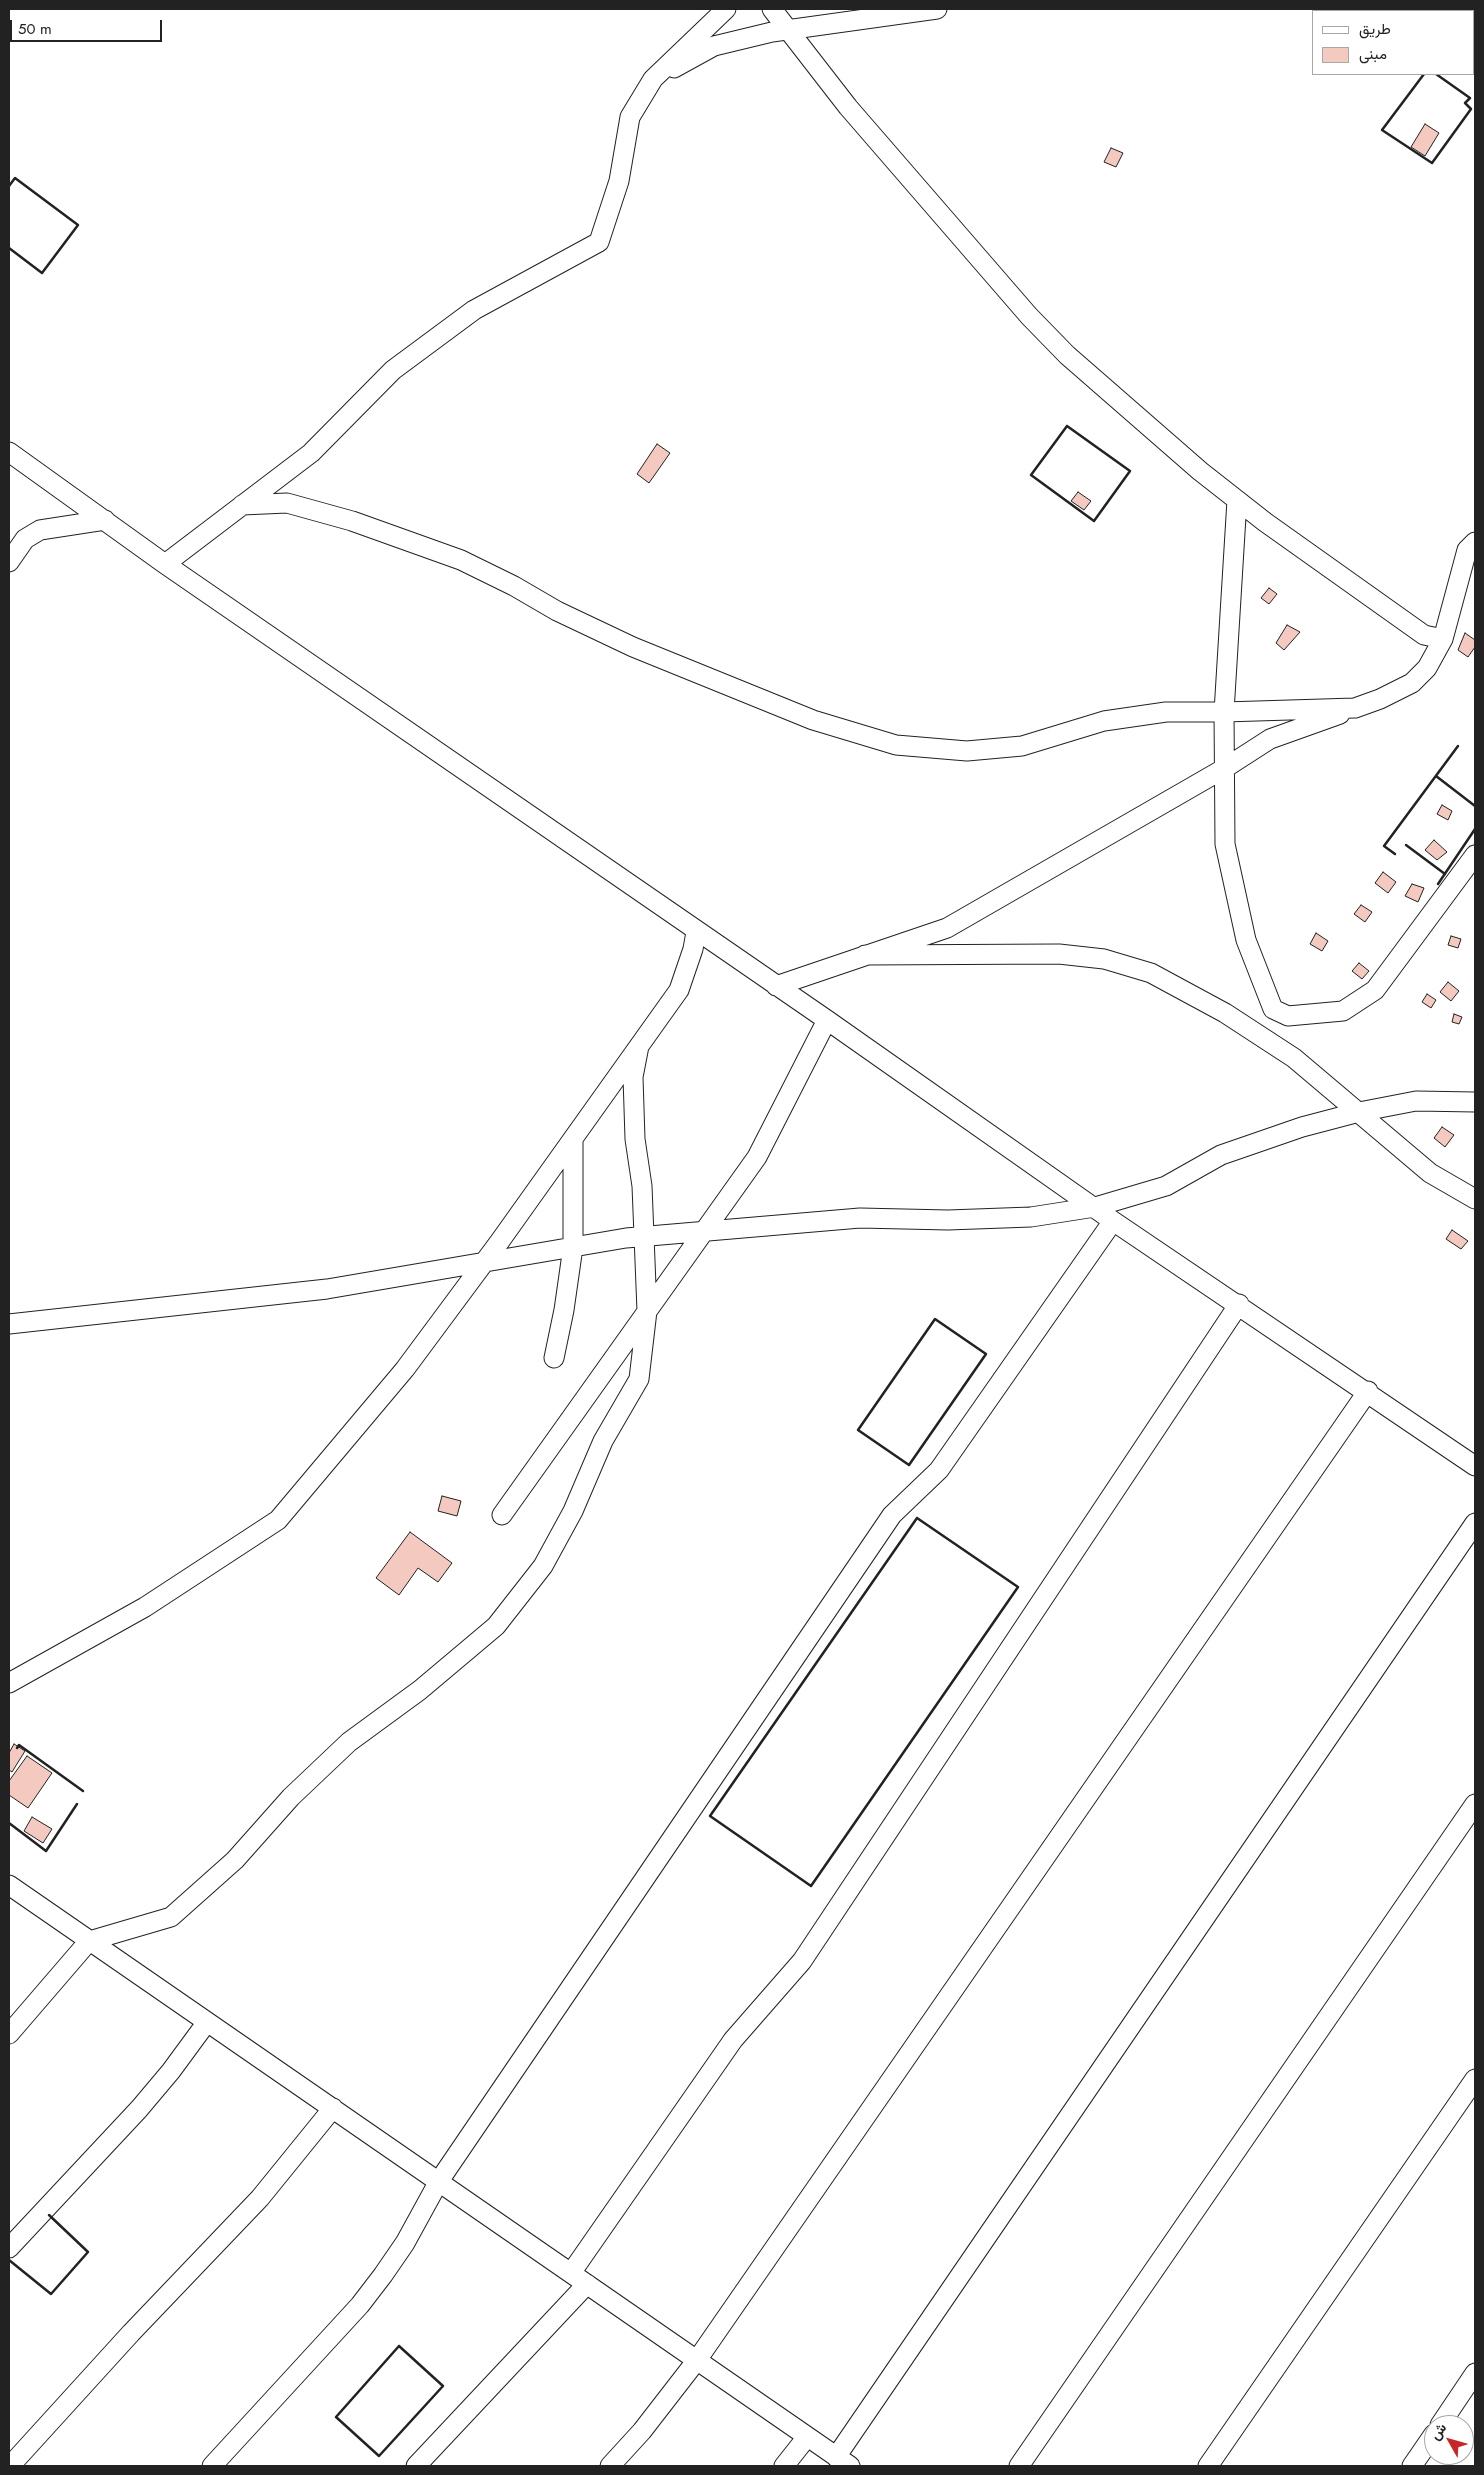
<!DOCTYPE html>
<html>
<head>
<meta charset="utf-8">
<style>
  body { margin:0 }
  #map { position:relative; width:1484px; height:2475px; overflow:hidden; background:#fff; font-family:Jost,Vazirmatn,sans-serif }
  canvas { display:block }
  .frame { position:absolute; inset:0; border:10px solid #222; pointer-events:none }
  .legend { position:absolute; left:1312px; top:10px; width:162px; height:65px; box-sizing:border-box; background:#fff; border:1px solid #a7a7a7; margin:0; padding:6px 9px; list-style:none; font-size:15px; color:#222 }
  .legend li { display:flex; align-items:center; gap:10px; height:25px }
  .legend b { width:25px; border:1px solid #a7a7a7 }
  .north { position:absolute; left:1424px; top:2415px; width:50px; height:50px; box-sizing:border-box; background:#fff; border:1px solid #a7a7a7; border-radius:50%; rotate:308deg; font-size:14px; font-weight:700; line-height:20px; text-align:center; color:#222 }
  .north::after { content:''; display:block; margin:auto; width:18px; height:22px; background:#c62828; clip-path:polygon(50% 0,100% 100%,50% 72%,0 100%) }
  .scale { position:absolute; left:10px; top:20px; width:152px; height:22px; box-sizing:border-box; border:2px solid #222; border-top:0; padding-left:6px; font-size:15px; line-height:18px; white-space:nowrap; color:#222; -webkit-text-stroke:4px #fff; paint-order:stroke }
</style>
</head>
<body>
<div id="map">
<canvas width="1484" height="2475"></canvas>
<div class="frame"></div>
<ul class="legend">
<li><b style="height:6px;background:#fff"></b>طريق</li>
<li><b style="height:14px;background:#f3c9c0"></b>مبنى</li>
</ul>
<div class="north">ش</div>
<div class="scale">50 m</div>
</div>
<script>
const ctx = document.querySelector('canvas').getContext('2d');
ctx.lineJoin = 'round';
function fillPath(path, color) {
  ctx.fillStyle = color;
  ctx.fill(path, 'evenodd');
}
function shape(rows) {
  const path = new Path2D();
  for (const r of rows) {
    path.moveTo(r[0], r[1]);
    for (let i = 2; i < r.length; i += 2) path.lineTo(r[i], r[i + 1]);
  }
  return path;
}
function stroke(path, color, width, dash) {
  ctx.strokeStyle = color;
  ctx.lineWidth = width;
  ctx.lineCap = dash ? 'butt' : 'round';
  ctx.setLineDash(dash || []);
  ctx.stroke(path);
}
const building = shape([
  [1425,124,1439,133,1425,156,1411,147,1425,124],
  [1111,148,1123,153,1116,167,1104,162,1111,148],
  [657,444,670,453,649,483,637,474,657,444],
  [1078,492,1091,501,1084,510,1071,501,1078,492],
  [1269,588,1277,594,1269,604,1261,598,1269,588],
  [1287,625,1300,632,1284,650,1276,643,1287,625],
  [1465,633,1475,640,1475,647,1468,657,1458,650,1465,633],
  [1442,805,1452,811,1448,820,1437,814,1442,805],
  [1434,840,1447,852,1437,860,1425,850,1434,840],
  [1383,872,1396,882,1388,893,1375,883,1383,872],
  [1412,884,1424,888,1418,902,1405,896,1412,884],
  [1361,905,1372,912,1365,922,1354,914,1361,905],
  [1316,933,1328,941,1322,951,1310,944,1316,933],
  [1451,936,1461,939,1458,948,1448,945,1451,936],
  [1359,963,1369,971,1362,979,1352,971,1359,963],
  [1448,982,1459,991,1451,1001,1440,992,1448,982],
  [1427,994,1436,1000,1431,1008,1422,1002,1427,994],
  [1454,1014,1462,1017,1459,1024,1452,1022,1454,1014],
  [1442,1127,1454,1135,1445,1147,1434,1138,1442,1127],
  [1452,1230,1468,1241,1461,1249,1446,1239,1452,1230],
  [442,1496,461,1501,457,1516,438,1511,442,1496],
  [410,1532,452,1563,438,1582,418,1568,399,1595,376,1578,410,1532],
  [14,1744,25,1751,12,1772,9,1770,9,1753,14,1744],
  [27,1756,52,1773,28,1808,9,1795,9,1781,27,1756],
  [32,1817,52,1829,43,1843,24,1831,32,1817]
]);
const minor = shape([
  [772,9,848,107,1029,316,1067,355,1200,471,1265,522,1424,635,1443,639],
  [674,68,714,46,772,32,937,9],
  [9,452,165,564,827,1020,1113,1221,1475,1466],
  [1237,500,1224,712,1225,844,1246,940,1273,1009,1288,1016,1343,1011,1375,990,1475,855],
  [242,505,287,503,352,521,461,560,514,586,557,611,633,647,813,720,896,745,967,751,1022,746,1104,721,1166,712,1224,712,1355,708,1380,699,1412,683,1427,668,1443,639,1467,550,1475,542],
  [9,562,25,539,40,530,105,520],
  [165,564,311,453,393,370,474,310,599,242,619,181,630,117,653,79,726,9],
  [865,955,1059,954,1104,959,1151,973,1225,1013,1294,1058,1430,1173,1475,1199],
  [776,986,947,928,1225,768,1270,739,1340,714],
  [9,1324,327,1289,626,1238,860,1218,948,1220,1031,1217,1095,1207,1166,1186,1221,1155,1302,1127,1359,1112,1416,1101,1475,1102],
  [554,1358,564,1310,573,1247,573,1139],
  [502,1515,757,1157,827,1020],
  [9,1683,145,1607,278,1520,405,1369,500,1241,679,990,693,949,696,932],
  [9,1885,850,2466],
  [9,2034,89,1941,171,1917,235,1860,291,1797,349,1742,420,1690,496,1626,543,1566,573,1511,603,1441,639,1379,647,1311,642,1186,635,1139,633,1077,639,1046],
  [9,2248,139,2109,171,2071,207,2022],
  [571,2273,733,2040,802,1961,1239,1304],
  [1440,2425,1475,2373],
  [836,2457,1475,1523],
  [10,2466,131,2333,260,2198,333,2108],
  [212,2466,360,2305,383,2275,405,2243,439,2181,892,1515,939,1470,1113,1221],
  [416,2466,587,2284],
  [610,2466,642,2431,697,2360,1368,1391],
  [784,2466,807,2437],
  [1019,2466,1475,1804],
  [1208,2466,1475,2079],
  [1412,2466,1434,2434]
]);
const wall = shape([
  [1429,11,1431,9],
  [1424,74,1382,130,1432,163,1471,109,1465,103,1470,98,1436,74],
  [9,186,15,178,78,225,42,273,9,248],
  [1067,426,1130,471,1094,521,1031,475,1067,426],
  [1436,776,1475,806],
  [1406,845,1445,874],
  [1395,854,1384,846,1458,746],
  [1438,884,1475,829],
  [935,1319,986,1354,909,1465,858,1430,935,1319],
  [917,1518,1018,1587,811,1886,710,1816,917,1518],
  [17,1748,19,1745,83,1791],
  [9,1823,46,1851,77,1804],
  [9,2260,51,2294,88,2252,49,2215],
  [399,2346,443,2386,379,2456,336,2417,399,2346]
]);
fillPath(building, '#f3c9c0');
stroke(building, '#222', 1);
stroke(minor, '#222', 21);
stroke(minor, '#fff', 19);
stroke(wall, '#222', 2.5);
</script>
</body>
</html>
